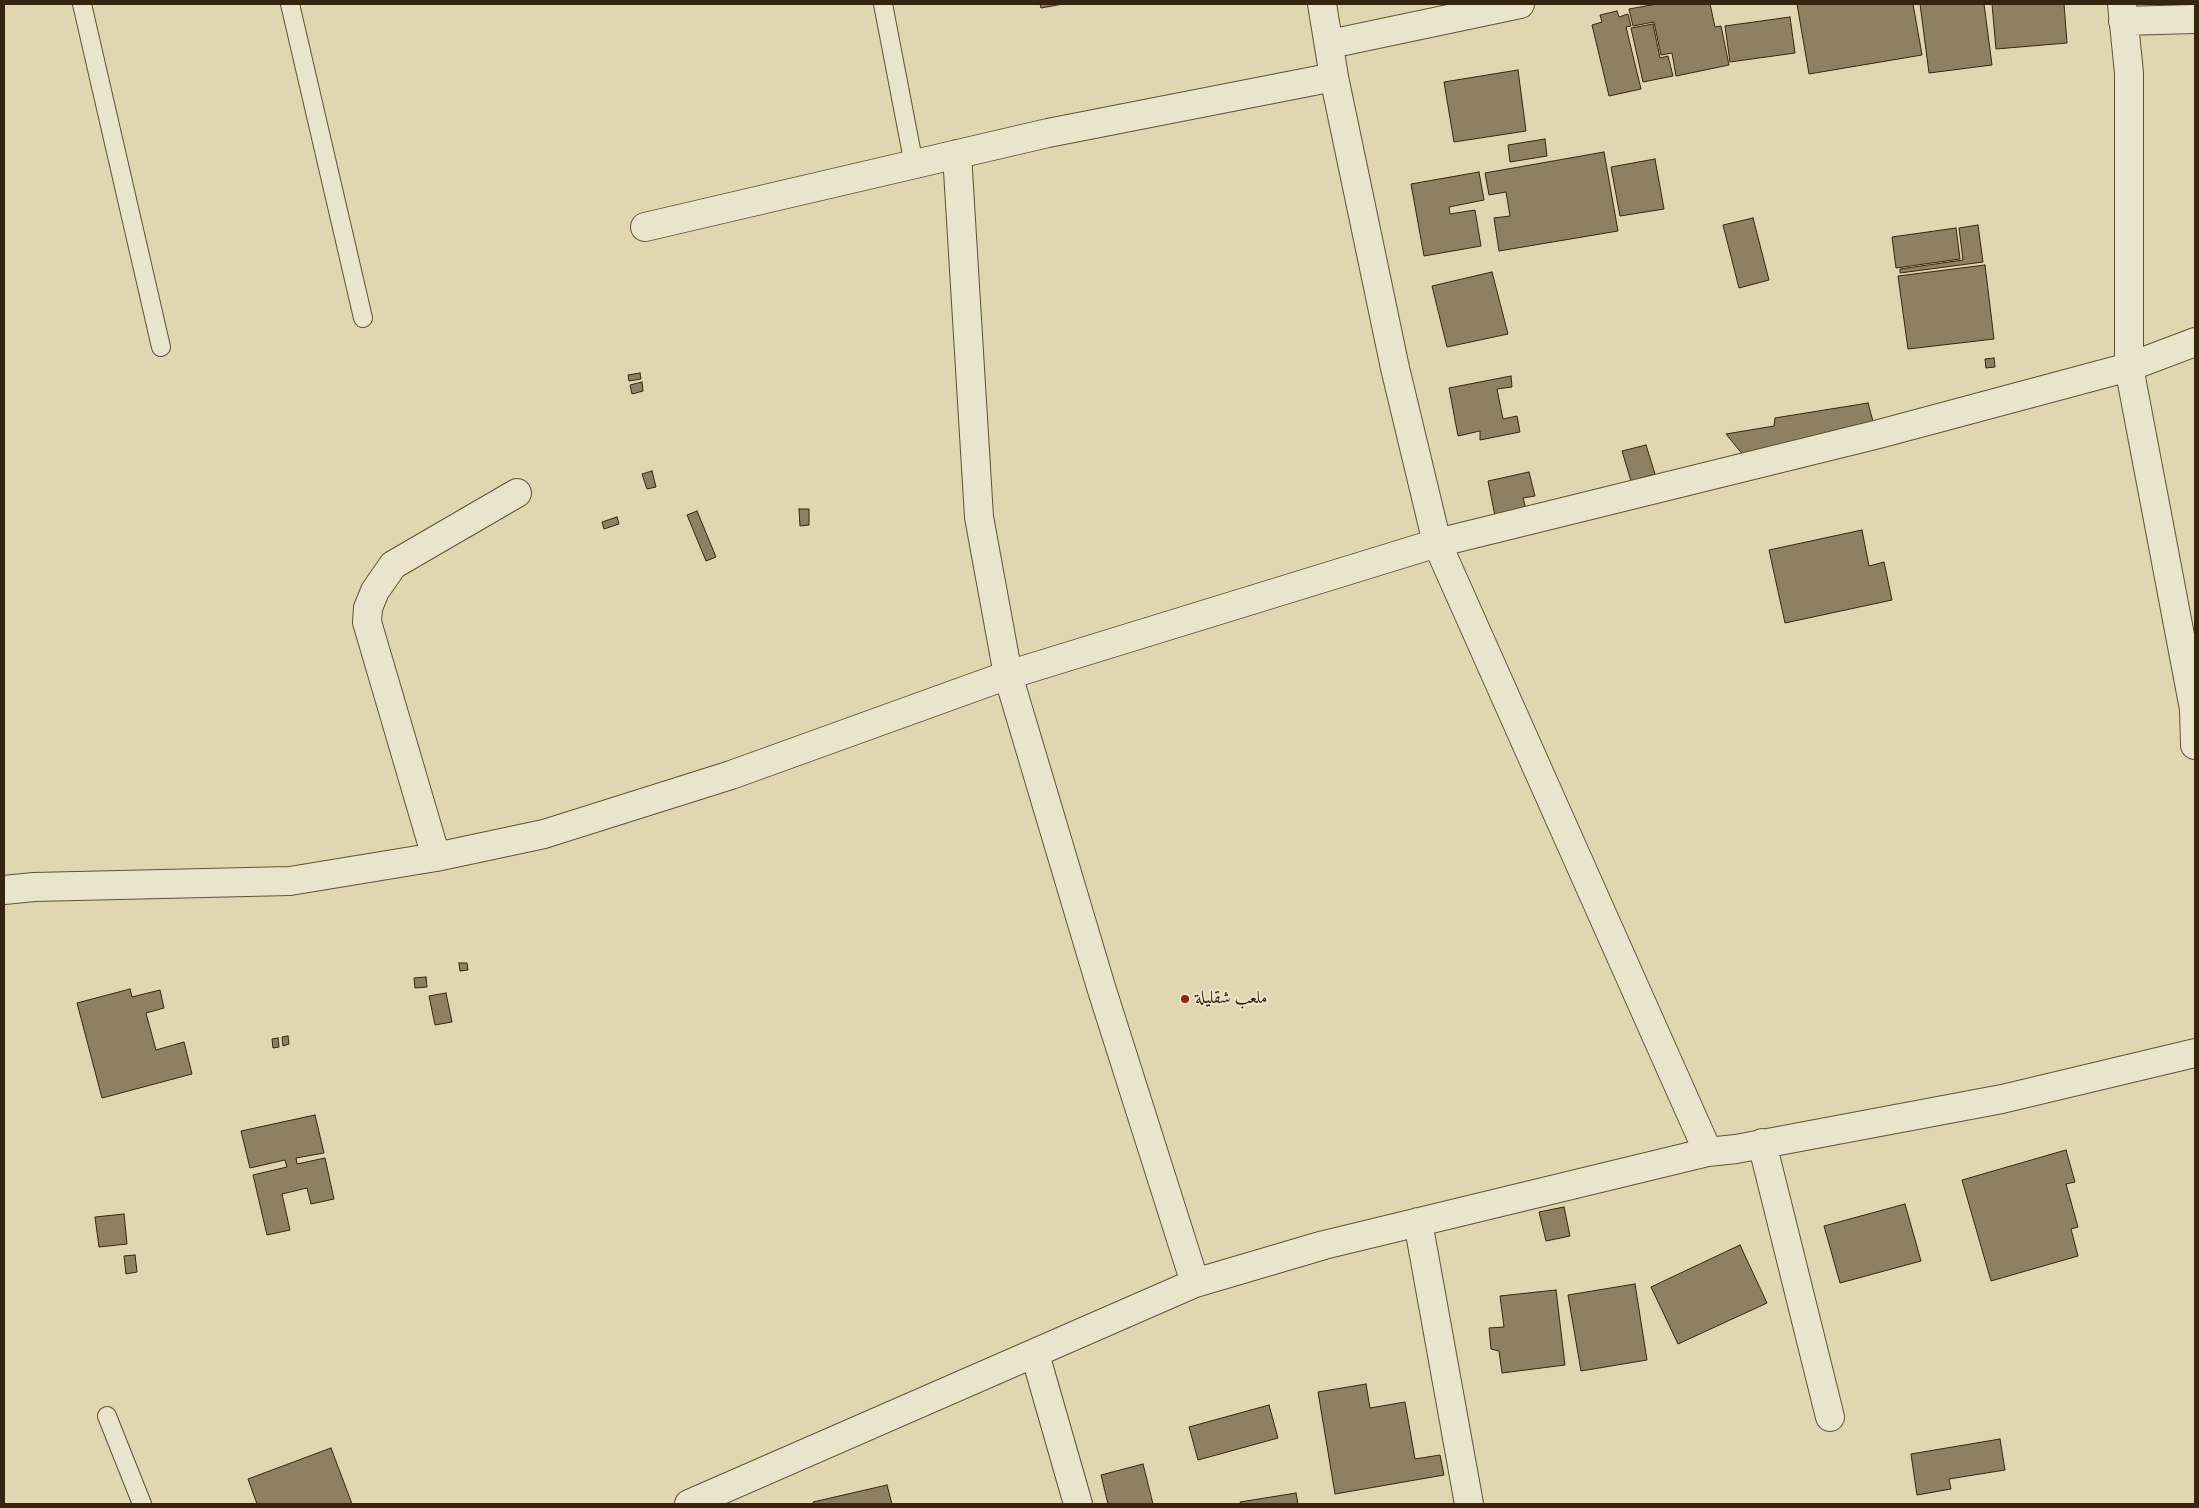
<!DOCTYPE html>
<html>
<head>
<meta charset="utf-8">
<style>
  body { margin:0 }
  #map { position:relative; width:2199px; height:1508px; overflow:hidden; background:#e0d6b0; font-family:"IM FELL Double Pica",serif }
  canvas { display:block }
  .frame { position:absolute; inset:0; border:5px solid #36250e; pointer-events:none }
</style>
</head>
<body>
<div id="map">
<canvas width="2199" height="1508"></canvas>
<div class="frame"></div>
</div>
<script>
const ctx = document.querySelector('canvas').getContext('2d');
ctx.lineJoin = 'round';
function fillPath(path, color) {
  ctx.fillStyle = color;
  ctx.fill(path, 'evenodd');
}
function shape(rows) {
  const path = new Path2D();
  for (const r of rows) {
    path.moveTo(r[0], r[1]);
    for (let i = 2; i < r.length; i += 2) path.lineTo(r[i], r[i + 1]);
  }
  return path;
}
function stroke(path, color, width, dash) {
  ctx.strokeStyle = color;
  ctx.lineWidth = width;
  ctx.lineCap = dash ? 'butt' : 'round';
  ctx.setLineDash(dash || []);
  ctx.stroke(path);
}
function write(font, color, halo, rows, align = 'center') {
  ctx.font = font + ' "IM FELL Double Pica",Amiri,serif';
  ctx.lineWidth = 4;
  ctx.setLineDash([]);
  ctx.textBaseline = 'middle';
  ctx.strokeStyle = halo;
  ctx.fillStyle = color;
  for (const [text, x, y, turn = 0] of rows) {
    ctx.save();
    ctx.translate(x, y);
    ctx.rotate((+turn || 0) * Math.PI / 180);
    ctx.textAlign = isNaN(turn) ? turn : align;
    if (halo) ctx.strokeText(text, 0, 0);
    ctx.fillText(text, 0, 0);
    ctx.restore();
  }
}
const building = shape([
  [1040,4,1063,4,1041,8,1040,4],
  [1657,4,1710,4,1715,27,1721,26,1729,65,1676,76,1672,53,1661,55,1654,22,1633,26,1629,9,1657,4],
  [1797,4,1913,4,1922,55,1809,74,1797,4],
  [1920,4,1984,4,1992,65,1929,73,1920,4],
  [1992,4,2064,4,2067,43,1996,49,1992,4],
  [1617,11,1619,17,1628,14,1631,26,1626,27,1641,89,1609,96,1592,25,1602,22,1600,15,1617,11],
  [1790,17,1795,53,1730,62,1725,26,1790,17],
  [1653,24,1660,58,1668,56,1673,76,1643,82,1631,28,1653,24],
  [1518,70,1526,131,1454,142,1444,82,1518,70],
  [1545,139,1547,156,1510,162,1508,145,1545,139],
  [1604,152,1618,231,1499,251,1494,218,1510,216,1506,192,1489,195,1485,173,1604,152],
  [1655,159,1664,209,1620,216,1611,167,1655,159],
  [1479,172,1484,200,1449,207,1450,214,1475,210,1481,246,1424,256,1411,184,1479,172],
  [1753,218,1769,280,1739,288,1723,225,1753,218],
  [1978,225,1983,262,1900,273,1900,269,1963,260,1959,228,1978,225],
  [1956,228,1960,259,1896,268,1892,237,1956,228],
  [1985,265,1994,339,1908,349,1898,276,1985,265],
  [1492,272,1508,334,1447,347,1432,286,1492,272],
  [1994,358,1995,367,1986,368,1985,359,1994,358],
  [640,373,641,379,629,381,628,375,640,373],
  [1511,376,1512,387,1497,389,1503,419,1517,416,1520,432,1480,440,1480,431,1458,436,1449,388,1511,376],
  [642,382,643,391,632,394,630,385,642,382],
  [1868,403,1874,425,1744,456,1726,434,1774,426,1775,418,1868,403],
  [1646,445,1655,474,1631,481,1622,451,1646,445],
  [652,471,656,487,647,489,642,474,652,471],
  [1529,472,1535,496,1523,498,1526,509,1495,516,1488,481,1529,472],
  [799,509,809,509,809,525,800,526,799,509],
  [697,511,716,557,706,561,687,515,697,511],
  [617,517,619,524,604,529,602,522,617,517],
  [1862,530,1869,566,1884,562,1892,600,1785,623,1769,550,1862,530],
  [459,963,467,963,468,970,460,971,459,963],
  [426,977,427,987,415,988,414,978,426,977],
  [130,989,132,997,160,990,164,1008,146,1013,156,1050,184,1042,192,1074,102,1098,77,1003,130,989],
  [446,993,452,1022,435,1025,429,996,446,993],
  [288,1036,289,1044,283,1046,282,1037,288,1036],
  [278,1038,279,1047,273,1048,272,1039,278,1038],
  [315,1115,324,1153,296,1158,297,1164,325,1158,334,1199,311,1204,307,1188,282,1194,290,1230,267,1235,253,1175,287,1167,285,1160,250,1168,241,1131,315,1115],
  [2066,1150,2075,1182,2066,1184,2078,1227,2071,1229,2078,1256,1991,1281,1962,1180,2066,1150],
  [1905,1204,1921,1261,1840,1283,1824,1226,1905,1204],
  [1564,1207,1570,1236,1546,1241,1539,1212,1564,1207],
  [124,1214,127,1244,99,1247,95,1217,124,1214],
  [1740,1245,1767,1303,1678,1344,1651,1287,1740,1245],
  [135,1255,137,1272,126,1274,124,1256,135,1255],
  [1635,1284,1647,1360,1581,1371,1568,1295,1635,1284],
  [1556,1290,1565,1365,1502,1373,1499,1351,1491,1349,1489,1328,1504,1327,1500,1296,1556,1290],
  [1366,1384,1370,1408,1405,1402,1415,1459,1440,1455,1444,1475,1335,1494,1318,1392,1366,1384],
  [1269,1405,1278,1438,1198,1460,1189,1427,1269,1405],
  [2000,1439,2005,1470,1949,1479,1951,1489,1917,1495,1911,1454,2000,1439],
  [331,1448,352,1504,257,1504,248,1479,331,1448],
  [1143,1464,1153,1504,1108,1504,1101,1475,1143,1464],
  [887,1485,892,1504,814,1504,813,1502,887,1485],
  [1296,1493,1298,1504,1241,1504,1240,1502,1296,1493]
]);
const lane = shape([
  [82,4,161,347],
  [290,4,363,318],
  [883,4,914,165],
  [107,1416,142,1504]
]);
const street = shape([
  [1322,4,1334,77,1395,368,1437,543,1708,1152],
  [2122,4,2129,73,2129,367,2194,709,2195,745],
  [2123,21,2195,19],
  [1330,44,1520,4],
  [957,154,979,517,1008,675,1101,987,1195,1283],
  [645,227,1048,133,1334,77],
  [436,857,367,622,368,608,375,591,393,565,517,493],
  [4,890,34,887,290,881,436,857,544,834,731,775,1008,675,1437,543,1879,434,2129,367,2195,342],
  [1762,1143,1830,1417],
  [1418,1222,1469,1504],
  [1035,1354,1078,1504],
  [689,1504,1195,1283,1324,1245,1708,1152,1736,1149,2002,1099,2195,1053]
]);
const markers = [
  [1185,999,5,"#8f2418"]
];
const poiNames = [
  ["ملعب شقليلة",1195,999]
];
fillPath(building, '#8e8162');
stroke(building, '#36250e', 1);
stroke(lane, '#605136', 20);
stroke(street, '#605136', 30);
stroke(lane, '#ebe4cc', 18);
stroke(street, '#ebe4cc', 28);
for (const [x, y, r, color] of markers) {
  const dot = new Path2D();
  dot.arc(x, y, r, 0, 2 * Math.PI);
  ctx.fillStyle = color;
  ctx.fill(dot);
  stroke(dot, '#ebe4cc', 2);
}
write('18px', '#36250e', '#ebe4cc', poiNames, 'left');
</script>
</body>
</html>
